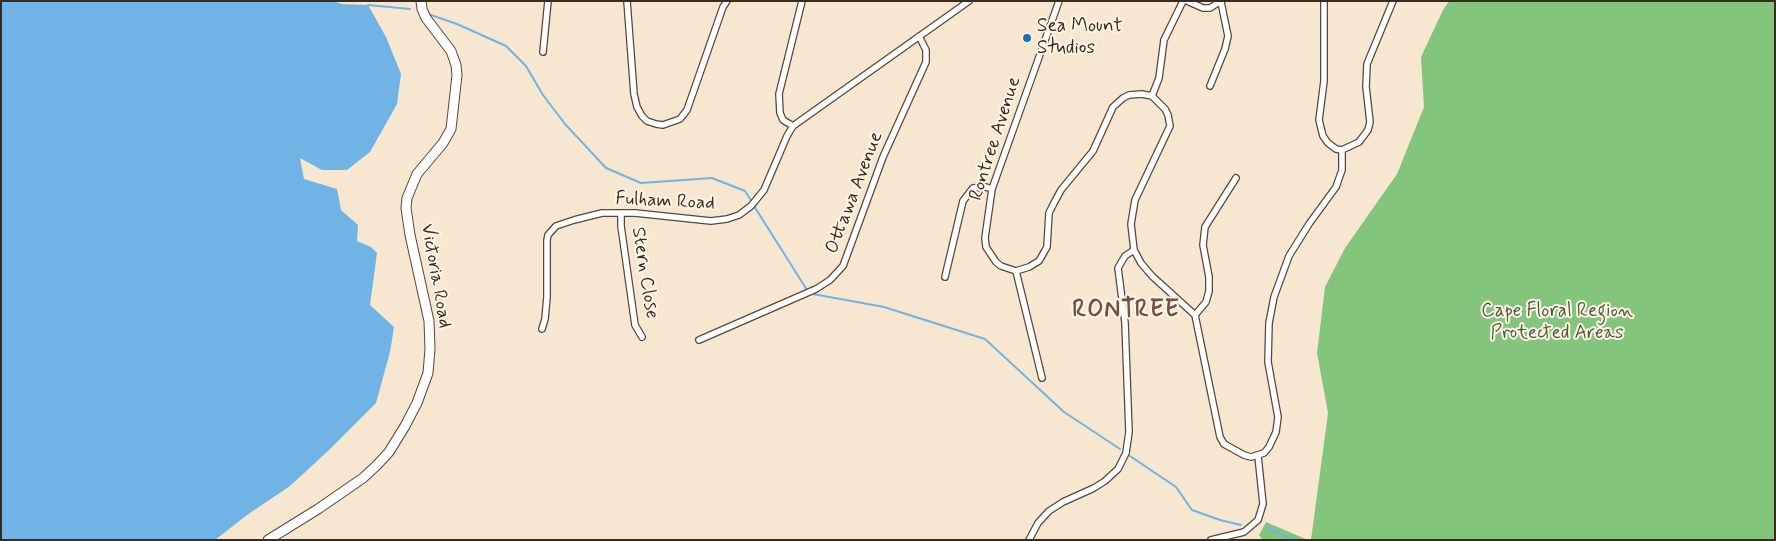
<!DOCTYPE html>
<html>
<head>
<meta charset="utf-8">
<style>
  body { margin:0 }
  #map { position:relative; width:1776px; height:541px; overflow:hidden; background:#f8e7d0; font-family:Mynerve,sans-serif }
  canvas { display:block }
  .frame { position:absolute; inset:0; border:2px solid #3b2a1e; pointer-events:none }
</style>
</head>
<body>
<div id="map">
<canvas width="1776" height="541"></canvas>
<div class="frame"></div>
</div>
<script>
const ctx = document.querySelector('canvas').getContext('2d');
ctx.lineJoin = 'round';
function fillPath(path, color) {
  ctx.fillStyle = color;
  ctx.fill(path, 'evenodd');
}
function shape(rows) {
  const path = new Path2D();
  for (const r of rows) {
    path.moveTo(r[0], r[1]);
    for (let i = 2; i < r.length; i += 2) path.lineTo(r[i], r[i + 1]);
  }
  return path;
}
function stroke(path, color, width, dash) {
  ctx.strokeStyle = color;
  ctx.lineWidth = width;
  ctx.lineCap = dash ? 'butt' : 'round';
  ctx.setLineDash(dash || []);
  ctx.stroke(path);
}
function write(font, color, halo, rows, align = 'center') {
  ctx.font = font + ' Mynerve,sans-serif';
  ctx.lineWidth = 4;
  ctx.setLineDash([]);
  ctx.textBaseline = 'middle';
  ctx.strokeStyle = halo;
  ctx.fillStyle = color;
  for (const [text, x, y, turn = 0] of rows) {
    ctx.save();
    ctx.translate(x, y);
    ctx.rotate((+turn || 0) * Math.PI / 180);
    ctx.textAlign = isNaN(turn) ? turn : align;
    if (halo) ctx.strokeText(text, 0, 0);
    ctx.fillText(text, 0, 0);
    ctx.restore();
  }
}
const green = shape([
  [1449,1,1775,1,1775,540,1311,540,1328,413,1317,353,1325,287,1345,248,1397,174,1424,107,1421,57,1443,10],
  [1266,522,1308,540,1263,540,1259,535]
]);
const water = shape([
  [1,1,333,1,342,4,368,5,386,37,401,74,397,104,370,152,347,170,322,170,300,158,304,179,337,189,341,210,358,225,357,241,371,247,377,253,370,305,394,327,390,352,376,403,328,451,290,486,247,515,215,540,1,540]
]);
const stream = shape([
  [368,5,410,9],
  [431,15,457,24,506,46,526,66,543,95,565,124,606,168,641,183,712,178,745,191,752,202],
  [754,206,807,290],
  [813,294,884,307,985,339,1064,412,1120,449],
  [1130,456,1176,487,1192,510,1220,520,1241,525],
  [1266,527,1295,540]
]);
const minor = shape([
  [627,1,634,94,637,107,642,116,647,121,656,124,663,125,680,119,687,110,723,7,727,1],
  [1059,1,992,189,985,238,986,247,996,262,1001,266,1016,271,1029,267,1039,261,1047,247,1049,213,1054,203,1061,190,1093,151,1113,107,1123,98,1129,95,1142,94,1152,96,1165,109,1168,115,1170,126,1135,200,1131,224,1134,250,1141,263,1152,276,1195,315,1220,437,1224,444,1244,455,1251,457,1264,453,1269,447,1276,432,1278,417,1268,362,1269,323,1274,297,1289,256,1309,224,1336,187,1342,170,1342,150],
  [1187,1,1203,8,1210,8,1221,1],
  [1324,1,1324,81,1319,120,1323,136,1328,143,1336,149,1342,150],
  [543,52,548,1],
  [1210,86,1225,49,1228,36,1221,2],
  [1152,96,1159,78,1164,40,1183,1],
  [793,126,783,120,780,113,779,94,802,1],
  [1342,150,1359,142,1368,130,1370,122,1366,87,1367,64,1393,1],
  [621,213,621,226,635,325,642,337],
  [1016,271,1042,378],
  [945,277,963,201,973,188,986,187,992,189],
  [1195,315,1206,302,1209,291,1209,277,1203,245,1205,227,1236,178],
  [542,329,545,319,547,297,547,240,548,235,556,226,574,220,602,213,635,213,711,221,727,219,739,215,751,206,764,190,787,136,793,126,969,1],
  [699,340,816,289,830,280,843,266,883,157,926,62,926,50,919,36],
  [1029,540,1038,523,1049,511,1063,502,1094,488,1105,481,1118,469,1126,453,1129,432,1125,323,1118,268,1125,256,1134,250],
  [1211,540,1244,532,1258,520,1263,504,1258,456]
]);
const primary = shape([
  [268,540,318,509,363,478,377,465,389,452,405,426,417,403,428,373,430,349,429,321,410,235,406,208,407,198,417,174,443,143,451,129,457,75,456,65,451,51,426,18,422,9,421,1]
]);
const markers = [
  [1027,38,5,"#1f6fb2"]
];
const poiNames = [
  ["Sea Mount",1037,27],
  ["Studios",1037,49]
];
const streetNames = [
  ["Rontree Avenue",996,139,-72],
  ["Ottawa Avenue",855,193,-69],
  ["Fulham Road",665,202,3],
  ["Stern Close",644,273,81],
  ["Victoria Road",435,276,80]
];
const parkNames = [
  ["Cape Floral Region",1557,312],
  ["Protected Areas",1557,334]
];
const districtNames = [
  ["RONTREE",1126,311]
];
fillPath(green, '#84c57d');
fillPath(water, '#70b3e5');
stroke(stream, '#70b3e5', 2);
stroke(minor, '#574639', 8);
stroke(primary, '#574639', 11);
stroke(minor, '#fff', 5.5);
stroke(primary, '#fff', 9);
for (const [x, y, r, color] of markers) {
  const dot = new Path2D();
  dot.arc(x, y, r, 0, 2 * Math.PI);
  ctx.fillStyle = color;
  ctx.fill(dot);
  stroke(dot, '#fcf5e5', 2);
}
write('19px', '#3b2a1e', '#fcf5e5', poiNames, 'left');
write('19px', '#3b2a1e', '#fcf5e5', streetNames);
write('19px', '#51583a', '#fcf5e5', parkNames);
ctx.letterSpacing = '1px';
write('bold 24px', '#755046', '#fcf5e5', districtNames);
ctx.letterSpacing = '0px';
</script>
</body>
</html>
